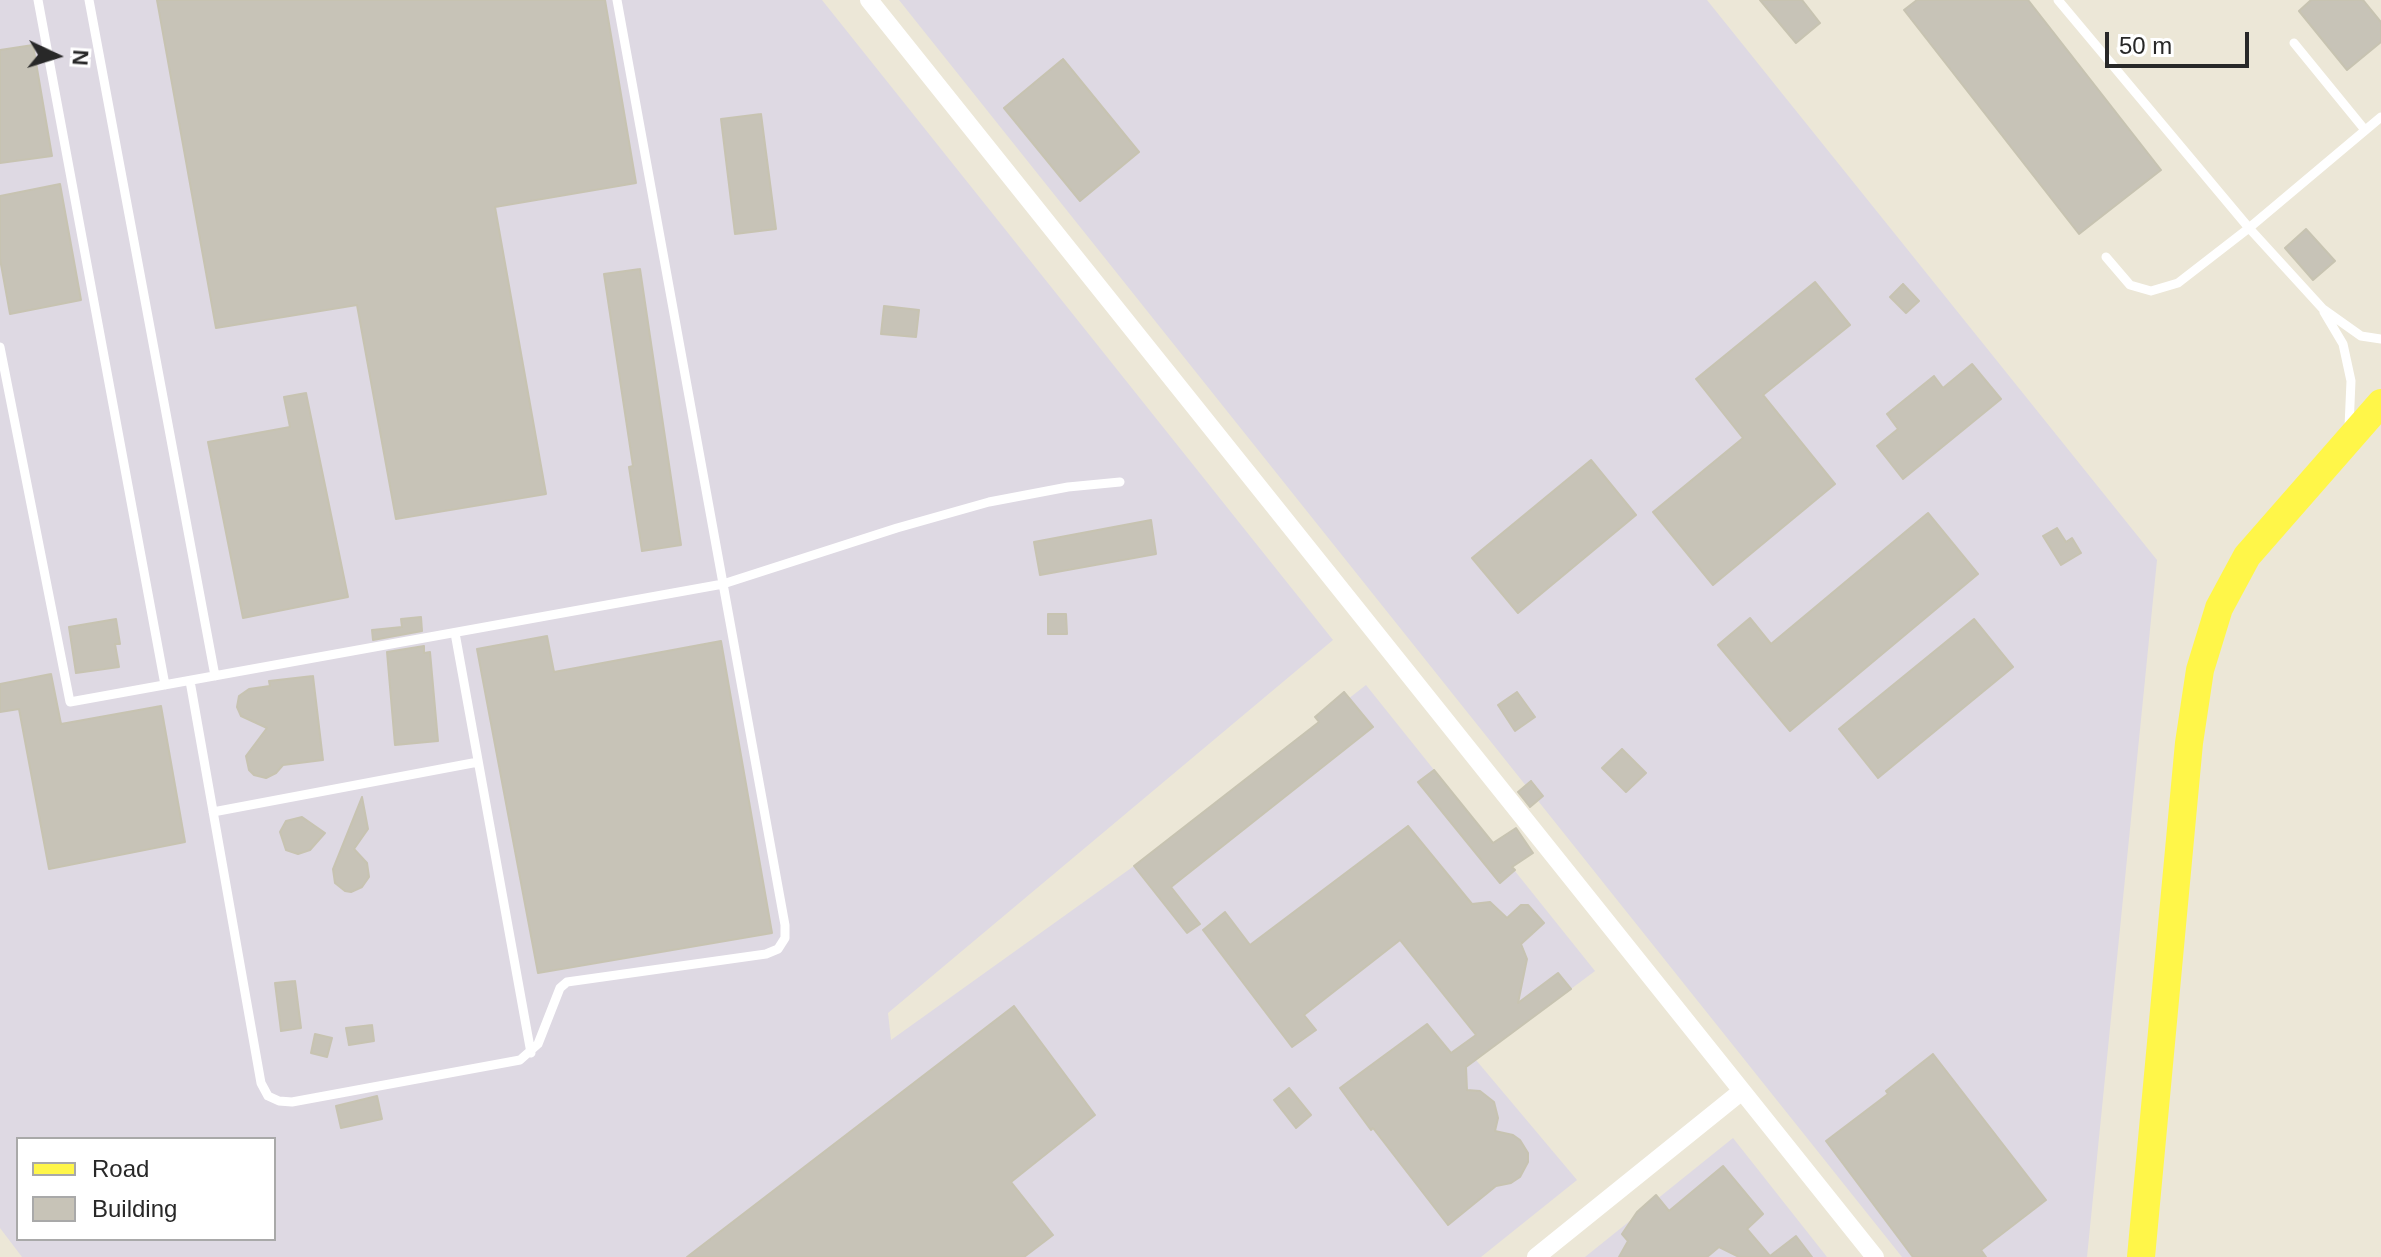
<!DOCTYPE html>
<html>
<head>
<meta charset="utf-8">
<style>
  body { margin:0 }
  #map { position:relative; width:2381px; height:1257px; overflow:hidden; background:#ece7d7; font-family:Arial,sans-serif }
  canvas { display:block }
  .legend { position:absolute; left:16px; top:1137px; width:260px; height:104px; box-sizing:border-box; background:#fff; border:2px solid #a9a9a9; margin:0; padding:10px 14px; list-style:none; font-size:24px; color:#282828 }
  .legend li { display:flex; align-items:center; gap:16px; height:40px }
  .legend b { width:40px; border:2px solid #a9a9a9 }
  .north { position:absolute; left:16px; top:16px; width:80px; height:80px; -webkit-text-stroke:6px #fff; paint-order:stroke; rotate:94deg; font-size:22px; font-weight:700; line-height:32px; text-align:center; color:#282828 }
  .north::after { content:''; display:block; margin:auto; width:28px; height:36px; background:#282828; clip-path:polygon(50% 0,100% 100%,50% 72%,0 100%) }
  .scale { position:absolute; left:2105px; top:32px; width:144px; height:36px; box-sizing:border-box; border:4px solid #282828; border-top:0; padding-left:10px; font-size:24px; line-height:28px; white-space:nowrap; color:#282828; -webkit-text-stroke:6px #fff; paint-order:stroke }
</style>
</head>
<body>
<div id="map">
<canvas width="2381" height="1257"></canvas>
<ul class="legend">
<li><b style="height:10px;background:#fff649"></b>Road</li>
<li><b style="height:22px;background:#c7c3b7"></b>Building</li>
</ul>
<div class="north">N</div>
<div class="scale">50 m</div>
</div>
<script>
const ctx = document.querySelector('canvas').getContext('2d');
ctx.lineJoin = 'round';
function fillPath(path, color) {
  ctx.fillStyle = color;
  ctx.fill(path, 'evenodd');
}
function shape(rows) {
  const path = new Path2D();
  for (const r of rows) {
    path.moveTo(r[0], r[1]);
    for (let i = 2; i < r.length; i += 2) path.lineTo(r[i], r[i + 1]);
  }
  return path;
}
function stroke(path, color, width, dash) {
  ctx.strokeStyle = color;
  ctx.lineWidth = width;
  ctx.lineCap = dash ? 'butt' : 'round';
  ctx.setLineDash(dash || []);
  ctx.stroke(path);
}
const industrial = shape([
  [0,0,822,0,1333,640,888,1013,891,1040,1134,866,1366,685,1595,971,1476,1060,1577,1180,1481,1257,22,1257,0,1228],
  [18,1139,274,1139,274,1239,18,1239],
  [899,0,1707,0,2157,560,2087,1257,1902,1257],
  [1733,1138,1827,1257,1585,1257]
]);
const building = shape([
  [157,0,605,0,636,183,495,207,546,494,396,519,357,305,216,328,157,0],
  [1760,0,1802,0,1820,23,1796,43,1760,0],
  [1917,0,2028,0,2161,170,2079,234,1904,10,1917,0],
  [2311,0,2363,0,2381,22,2381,42,2347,70,2299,11,2311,0],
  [33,45,52,156,0,163,0,50,33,45],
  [1063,59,1139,152,1080,201,1004,108,1063,59],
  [761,114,776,229,735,234,721,119,761,114],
  [60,184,81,300,10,314,0,259,0,196,60,184],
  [2306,229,2335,261,2313,280,2285,248,2306,229],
  [640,269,681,545,642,551,629,467,633,466,604,274,640,269],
  [1815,282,1850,325,1763,395,1835,484,1713,585,1653,512,1743,438,1696,379,1815,282],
  [1903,284,1919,301,1906,313,1890,297,1903,284],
  [884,306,919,310,916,337,881,334,884,306],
  [1972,364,2001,399,1903,479,1877,446,1898,429,1887,414,1934,376,1943,388,1972,364],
  [306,393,348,597,243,618,208,442,290,427,284,397,306,393],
  [1591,460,1636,515,1518,613,1472,558,1591,460],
  [1928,513,1978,574,1790,731,1718,645,1750,618,1771,644,1928,513],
  [1151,520,1156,554,1040,575,1034,542,1151,520],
  [2057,528,2066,542,2072,538,2081,553,2061,565,2043,536,2057,528],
  [1048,614,1066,614,1067,634,1048,634,1048,614],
  [421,617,422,631,373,640,372,630,402,627,401,619,421,617],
  [116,619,120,644,115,644,119,667,76,673,69,627,116,619],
  [1974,619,2013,667,1878,778,1839,729,1974,619],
  [547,636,554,672,721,641,772,933,538,973,477,649,547,636],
  [424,646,424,653,430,652,438,741,395,745,387,652,424,646],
  [51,674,61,724,161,706,185,842,49,869,19,709,0,712,0,684,51,674],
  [313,676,323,760,283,765,276,773,266,778,254,775,249,770,246,756,267,728,241,716,237,707,239,696,249,689,270,686,269,681,313,676],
  [1344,692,1373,727,1171,887,1200,924,1187,933,1134,866,1319,722,1315,717,1344,692],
  [1517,692,1535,717,1515,731,1498,705,1517,692],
  [1622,749,1646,773,1626,792,1602,768,1622,749],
  [1434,770,1493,843,1516,828,1533,853,1512,867,1515,870,1500,883,1418,782,1434,770],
  [1531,781,1543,796,1530,807,1518,792,1531,781],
  [362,797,368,829,354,849,367,863,369,877,362,887,351,892,345,891,335,883,333,869,362,797],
  [302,817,325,833,310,850,298,854,286,850,280,832,286,821,302,817],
  [1408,826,1472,904,1490,902,1507,918,1521,905,1528,905,1544,923,1521,944,1527,959,1518,1003,1558,973,1571,989,1466,1067,1467,1090,1480,1091,1494,1102,1498,1118,1495,1131,1513,1135,1520,1140,1528,1153,1528,1162,1520,1177,1511,1183,1496,1186,1448,1225,1373,1128,1371,1130,1340,1088,1427,1024,1451,1053,1476,1035,1400,940,1304,1015,1316,1030,1292,1047,1203,930,1225,912,1250,945,1408,826],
  [295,981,301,1028,281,1031,275,983,295,981],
  [1014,1006,1095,1115,1011,1182,1053,1235,1024,1257,687,1257,1014,1006],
  [372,1025,374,1041,349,1045,346,1028,372,1025],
  [315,1034,332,1038,327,1057,311,1053,315,1034],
  [1933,1054,2046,1200,1981,1250,1986,1257,1913,1257,1826,1141,1888,1094,1886,1091,1933,1054],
  [1289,1088,1311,1115,1296,1128,1274,1100,1289,1088],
  [377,1096,382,1119,341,1128,336,1106,377,1096],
  [1723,1166,1763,1214,1747,1229,1770,1256,1796,1236,1812,1257,1739,1257,1719,1247,1707,1257,1619,1257,1628,1241,1622,1234,1637,1212,1656,1195,1669,1211,1723,1166]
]);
const lane = shape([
  [38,0,165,685],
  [89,0,215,676],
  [2058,0,2249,228,2323,309,2361,336,2381,339],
  [2294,43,2365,130],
  [2106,257,2130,285,2151,291,2178,283,2249,228,2381,117],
  [2324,312,2343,344,2351,381,2349,427],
  [0,347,70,702,723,584,897,528,989,502,1068,487,1120,482],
  [455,633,531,1053],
  [190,681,261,1083,268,1096,279,1101,292,1102,520,1060,538,1044,560,988,567,982,766,954,778,949,785,938,785,925,617,0],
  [213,812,478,762]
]);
const street = shape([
  [869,0,1875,1257],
  [1536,1257,1742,1091]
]);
const primary = shape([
  [2141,1257,2189,743,2200,670,2219,608,2247,556,2381,403]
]);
fillPath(industrial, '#ded9e3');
fillPath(building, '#c7c3b7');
stroke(building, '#c7c3b1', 2);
stroke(lane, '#fff', 9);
stroke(street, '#fff', 18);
stroke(primary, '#fff649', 28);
</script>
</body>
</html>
